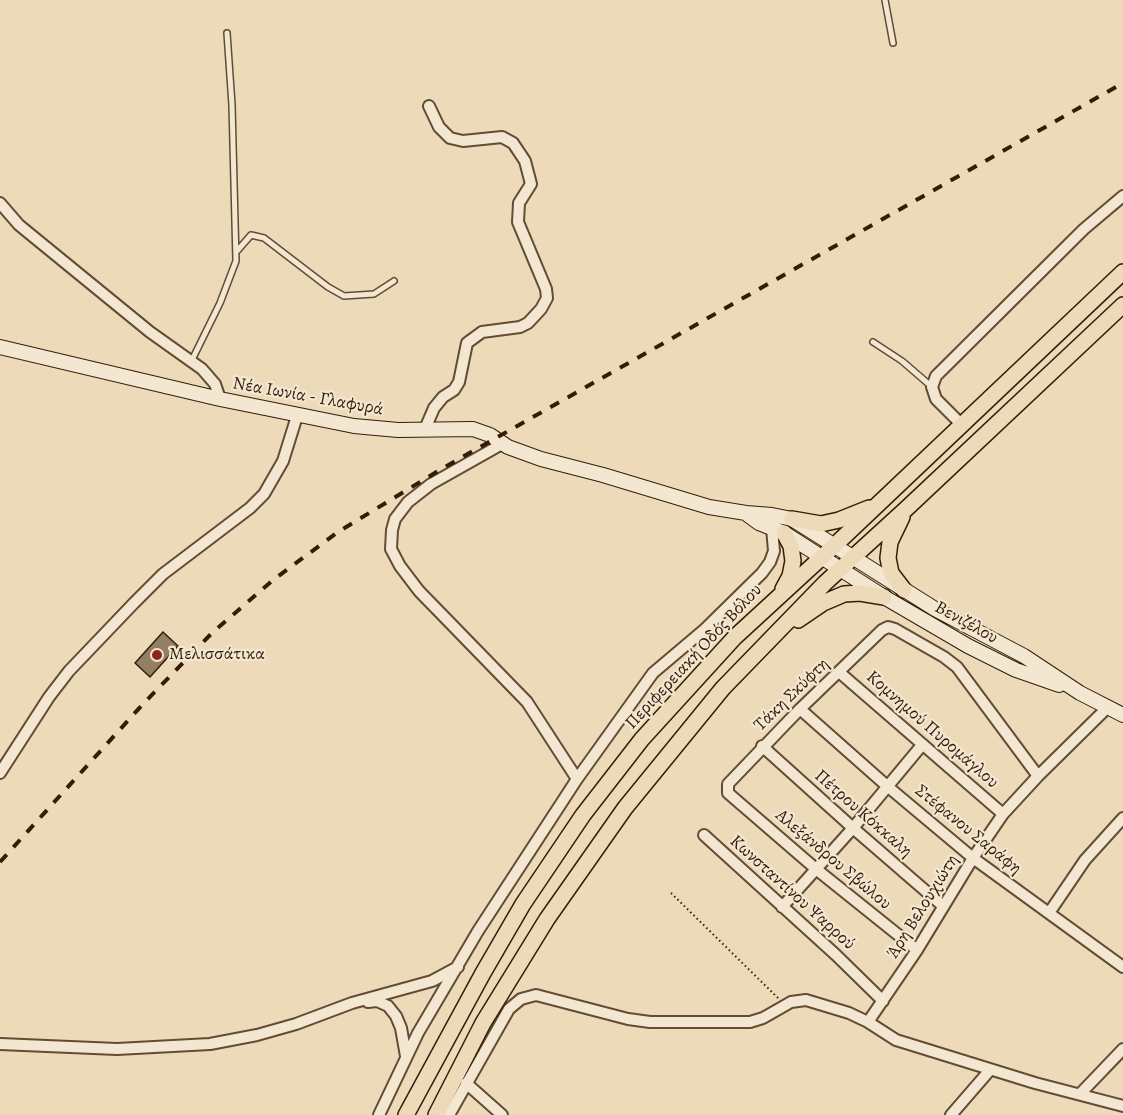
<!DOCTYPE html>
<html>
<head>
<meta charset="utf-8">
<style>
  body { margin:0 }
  canvas { display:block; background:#ecdab9 }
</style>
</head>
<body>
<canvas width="1123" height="1115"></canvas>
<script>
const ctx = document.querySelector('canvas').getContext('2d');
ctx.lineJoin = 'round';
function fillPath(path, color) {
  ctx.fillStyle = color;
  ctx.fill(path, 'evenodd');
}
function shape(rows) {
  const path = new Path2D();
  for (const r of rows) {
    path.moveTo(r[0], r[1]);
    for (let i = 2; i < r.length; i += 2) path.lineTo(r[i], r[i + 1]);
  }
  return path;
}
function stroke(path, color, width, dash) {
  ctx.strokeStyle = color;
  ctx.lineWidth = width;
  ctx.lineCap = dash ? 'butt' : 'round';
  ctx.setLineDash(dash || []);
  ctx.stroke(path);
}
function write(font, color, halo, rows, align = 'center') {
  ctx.font = font + ' Alegreya,serif';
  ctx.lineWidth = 4.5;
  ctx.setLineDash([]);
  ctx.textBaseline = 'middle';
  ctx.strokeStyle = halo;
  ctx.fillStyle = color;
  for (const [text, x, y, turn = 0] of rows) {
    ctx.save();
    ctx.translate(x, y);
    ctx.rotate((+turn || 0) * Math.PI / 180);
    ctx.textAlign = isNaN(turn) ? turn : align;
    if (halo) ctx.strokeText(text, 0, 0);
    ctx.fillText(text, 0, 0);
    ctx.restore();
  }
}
const building = shape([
  [163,632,178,646,150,677,135,663,163,632]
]);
const path = shape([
  [671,893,778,998]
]);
const lane = shape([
  [885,0,893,43],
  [237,251,251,235,264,238,328,287,344,296,374,294,394,281],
  [873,342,902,361,931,386],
  [191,362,220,303,236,261,232,105,227,33]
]);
const street = shape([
  [0,203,19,225,150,332,202,369,215,384,220,399],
  [962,425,936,399,932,387,936,376,1084,229,1123,196],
  [425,429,434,408,443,397,454,390,459,382,467,343,482,332,520,327,528,323,541,309,547,298,546,289,518,222,519,203,531,184,525,161,513,143,502,137,463,141,450,138,439,127,429,106],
  [502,444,431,484,408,502,395,519,392,530,391,549,400,566,419,591,527,702,577,779],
  [839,672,1003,814],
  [800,709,887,786,973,858,1123,967],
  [762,746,853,828,943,906],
  [0,773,49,697,69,671,134,603,163,574,250,508,264,494,283,461,297,416],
  [704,835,836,955,883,1001],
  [782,907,853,828,922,745],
  [1049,913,1085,860,1123,818],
  [917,950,816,869,728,793,728,784,800,709,882,630,888,627,895,629,944,657,957,667,1038,776],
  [368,1002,377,1001,388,1006,396,1016,401,1028,406,1056],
  [868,1022,917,950,973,858,1003,814,1038,776,1108,707],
  [0,1044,117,1049,210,1044,257,1035,296,1024,352,1003,432,981,458,967],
  [466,1083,502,1115],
  [1080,1094,1123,1049],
  [379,1115,418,1033,478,931,577,779,653,673,705,629,762,573,770,562,774,551,772,528],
  [449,1115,509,1009,521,999,536,995,628,1019,650,1022,750,1022,763,1018,791,1002,806,1000,849,1013,868,1022,896,1040,1035,1083,1123,1106],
  [951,1115,990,1070]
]);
const secondary = shape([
  [0,347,220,399,354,426,398,430,473,429,490,435,508,447,541,459,603,475,709,507,746,513,772,515,792,519,935,609,1024,656,1080,693,1123,715],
  [748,515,759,523,784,533,884,597,968,646,1016,670,1059,685]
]);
const primary = shape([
  [902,517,890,542,888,558,891,573,904,590],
  [792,519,821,524,839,520,869,508],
  [783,589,790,576,793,561,791,546,784,533],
  [798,620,823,603,844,594,860,593,884,597],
  [406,1115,483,973,523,904,583,815,642,739,735,637,834,546,1123,272],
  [436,1115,483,1023,547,919,625,808,723,688,825,583,906,509,1123,305]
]);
const rail = shape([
  [0,862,143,704,212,633,273,580,338,532,443,468,1123,83]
]);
const markers = [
  [157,655,6,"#8f2418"]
];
const streetNames = [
  ["Νέα Ιωνία - Γλαφυρά",308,397,10],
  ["Βενιζέλου",966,623,29],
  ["Περιφερειακή Οδός Βόλου",694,657,-47],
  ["Τάκη Σκύφτη",792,695,-44],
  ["Κομνημού Πυρομάγλου",932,730,41],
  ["Πέτρου Κόκκαλη",863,814,41],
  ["Στέφανου Σαράφη",968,830,39],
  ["Αλεξάνδρου Σβώλου",833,860,40],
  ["Κωνσταντίνου Ψαρρού",792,893,42],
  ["Άρη Βελουχιώτη",923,907,-58]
];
const poiNames = [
  ["Μελισσάτικα",169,655]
];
fillPath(building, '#947f64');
stroke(building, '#341d08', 1.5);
stroke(lane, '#624c34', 8);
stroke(street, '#624c34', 14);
stroke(secondary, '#341d08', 16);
stroke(primary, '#341d08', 18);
stroke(path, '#341d08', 2, [1.5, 3]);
stroke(lane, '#f3e7d2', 5);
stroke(street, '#f3e7d2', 10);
stroke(secondary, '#f3e7d2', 14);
stroke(primary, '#ecdab9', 15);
stroke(rail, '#341d08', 4, [10, 10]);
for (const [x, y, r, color] of markers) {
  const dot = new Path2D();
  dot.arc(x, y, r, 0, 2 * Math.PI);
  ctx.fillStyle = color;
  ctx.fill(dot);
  stroke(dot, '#f3e7d2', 2);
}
write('18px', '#341d08', '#f3e7d2', streetNames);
write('18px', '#341d08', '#f3e7d2', poiNames, 'left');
</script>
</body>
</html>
